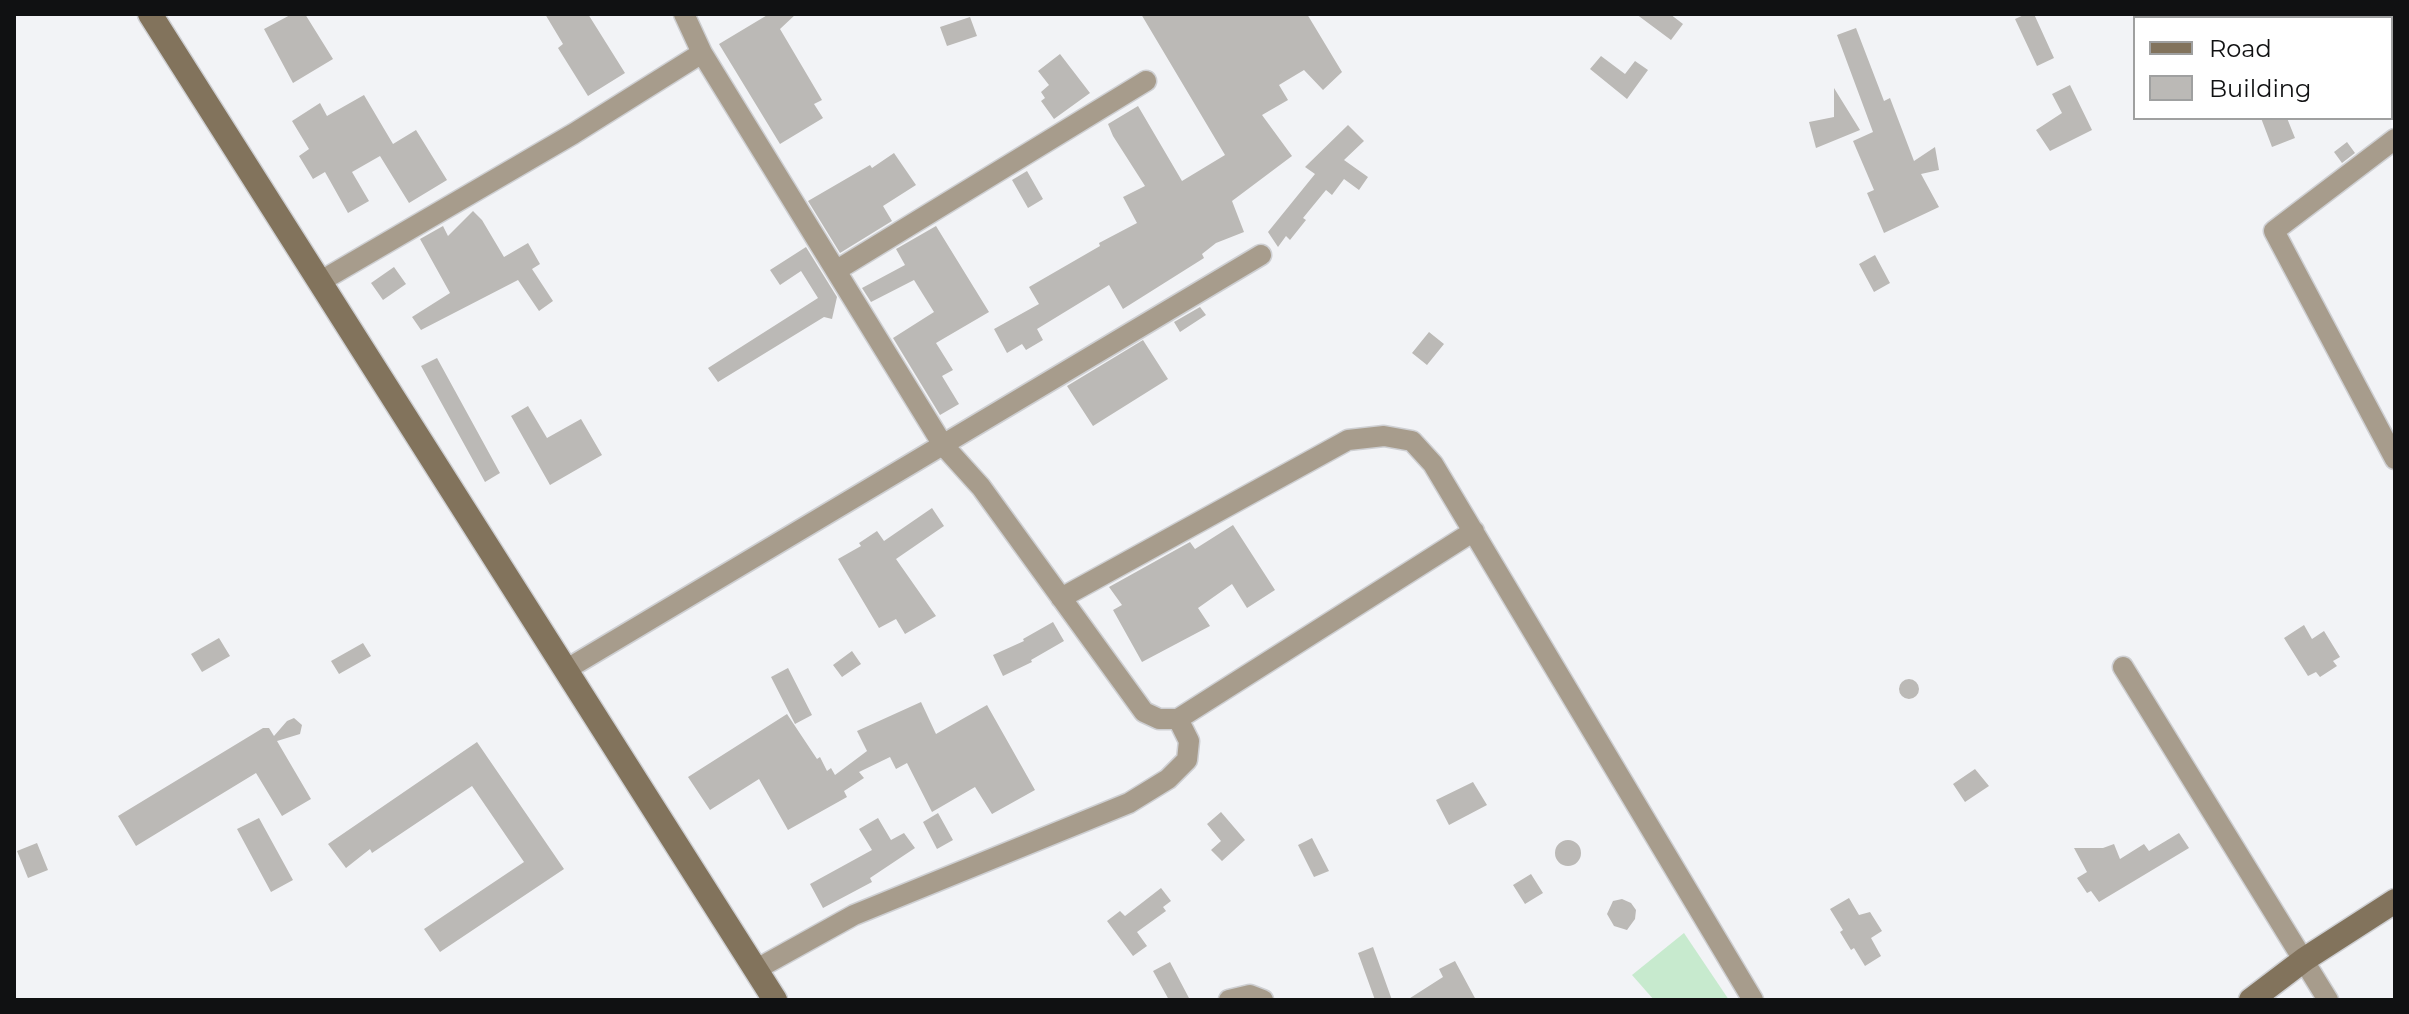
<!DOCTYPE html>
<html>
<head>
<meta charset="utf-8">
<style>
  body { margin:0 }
  #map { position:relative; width:2409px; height:1014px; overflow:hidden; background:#f2f3f6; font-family:Montserrat,sans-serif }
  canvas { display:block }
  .frame { position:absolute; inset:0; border:16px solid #101112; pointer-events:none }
  .legend { position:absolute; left:2133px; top:16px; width:260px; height:104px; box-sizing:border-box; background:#fff; border:2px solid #9fa0a0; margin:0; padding:10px 14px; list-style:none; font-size:24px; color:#101112 }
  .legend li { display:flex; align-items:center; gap:16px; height:40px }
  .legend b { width:40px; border:2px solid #9fa0a0 }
</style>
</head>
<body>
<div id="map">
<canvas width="2409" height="1014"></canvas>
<div class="frame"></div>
<ul class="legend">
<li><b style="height:10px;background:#82735c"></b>Road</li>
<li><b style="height:22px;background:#bbb9b6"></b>Building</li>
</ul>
</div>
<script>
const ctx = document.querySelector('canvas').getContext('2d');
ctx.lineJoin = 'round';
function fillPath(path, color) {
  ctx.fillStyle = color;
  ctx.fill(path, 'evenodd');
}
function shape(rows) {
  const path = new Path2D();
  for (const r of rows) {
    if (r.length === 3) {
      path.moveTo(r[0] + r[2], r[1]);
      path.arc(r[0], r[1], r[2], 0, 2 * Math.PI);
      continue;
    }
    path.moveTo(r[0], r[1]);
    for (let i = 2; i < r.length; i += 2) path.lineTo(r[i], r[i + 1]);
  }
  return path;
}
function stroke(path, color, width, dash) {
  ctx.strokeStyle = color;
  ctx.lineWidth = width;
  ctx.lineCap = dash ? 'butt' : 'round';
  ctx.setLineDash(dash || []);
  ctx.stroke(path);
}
const green = shape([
  [1684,933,1729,1000,1654,1000,1632,975]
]);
const building = shape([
  [292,14,305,14,333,59,293,83,264,29],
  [545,14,588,14,625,73,588,96,558,48,563,44],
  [769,14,796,14,780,29,822,100,814,104,823,118,780,144,719,44],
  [1141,14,1307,14,1342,72,1323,90,1304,70,1279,85,1288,100,1262,115,1292,156,1232,201,1244,232,1216,243,1202,254,1204,258,1123,309,1109,285,1037,329,1043,340,1026,350,1022,344,1007,353,994,329,1039,304,1029,287,1100,246,1099,243,1137,223,1123,197,1145,186,1113,136,1108,124,1138,106,1182,181,1225,155],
  [1636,14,1670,14,1683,24,1671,40],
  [2026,14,2034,14,2054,58,2037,66,2015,19],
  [970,17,977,36,947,46,940,27],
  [1856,28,1884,101,1890,98,1914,161,1935,147,1939,170,1921,174,1939,207,1884,233,1867,193,1874,190,1853,141,1873,132,1837,35],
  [1060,54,1090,93,1054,119,1041,101,1045,98,1041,92,1049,85,1038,71],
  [1601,56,1625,74,1635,61,1648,70,1627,99,1590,69],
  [2070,85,2092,130,2050,151,2036,130,2062,113,2052,94],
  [1834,88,1860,130,1816,148,1809,122,1834,117],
  [364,95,393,144,416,130,447,180,409,203,380,156,352,172,369,201,348,213,325,172,313,179,299,156,309,149,292,121,320,103,327,116],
  [2261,118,2287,118,2295,138,2272,147],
  [1348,125,1364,141,1344,160,1368,177,1359,190,1344,179,1332,195,1326,190,1303,218,1306,220,1290,240,1286,236,1278,247,1268,232,1315,174,1305,167],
  [2347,142,2355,153,2342,163,2334,152],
  [894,153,916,185,883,206,892,221,840,253,808,201,870,165,872,168],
  [1027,171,1043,199,1028,208,1012,180],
  [473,211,482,220,504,257,528,243,540,264,532,269,553,301,539,311,518,280,421,330,412,317,450,293,420,239,443,226,448,236],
  [936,226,989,312,936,343,953,370,942,376,959,404,940,415,893,338,934,312,914,280,871,302,862,288,905,265,896,249],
  [806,247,837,297,832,319,824,317,718,382,708,368,818,298,801,271,780,285,770,270],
  [1875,255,1890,283,1874,292,1859,264],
  [394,267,406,284,383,300,371,283],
  [1200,307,1206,315,1180,332,1174,322],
  [1429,332,1444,344,1427,365,1412,353],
  [1143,340,1168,379,1093,426,1067,386],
  [437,358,500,473,485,482,421,366],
  [528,406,547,438,581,419,602,455,550,485,511,416],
  [932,508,944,526,896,559,936,616,905,634,896,619,879,628,838,559,861,546,859,543,877,531,884,541],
  [1233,525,1275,590,1247,608,1232,584,1198,608,1210,626,1142,662,1113,610,1122,605,1109,587,1190,542,1195,549],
  [1053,622,1064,641,1031,660,1032,662,1003,676,993,655,1024,641,1023,639],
  [2304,625,2312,639,2324,631,2340,657,2333,661,2337,666,2320,677,2316,672,2308,676,2284,638],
  [219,638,230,656,202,672,191,654],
  [363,643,371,656,339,674,331,661],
  [852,651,861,664,842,677,833,665],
  [788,668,812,715,795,724,771,677],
  [1909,689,10],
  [921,702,936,734,987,705,1035,790,992,814,975,787,932,812,907,763,896,769,890,757,859,772,864,778,844,791,847,797,788,830,759,779,710,810,688,777,787,714,817,759,820,757,827,771,831,768,835,775,867,751,857,731],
  [294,718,302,725,300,734,277,741,311,799,282,816,256,773,136,846,118,816,263,728,269,728,274,736,287,721],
  [477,742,564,869,440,952,424,929,524,862,472,786,372,853,370,849,346,868,328,844],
  [1975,769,1989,786,1965,802,1953,784],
  [1473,782,1487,805,1449,825,1436,800],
  [1221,812,1245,840,1222,861,1211,850,1221,841,1207,824],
  [938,813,953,840,937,849,923,822],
  [259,818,293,880,271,892,237,829],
  [878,818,891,840,904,833,915,848,870,878,872,882,823,908,810,884,872,850,859,829],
  [2179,833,2189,848,2099,902,2091,891,2087,893,2077,878,2087,872,2074,848,2103,848,2114,844,2120,859,2144,844,2149,851],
  [1312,838,1329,871,1314,877,1298,845],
  [1568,853,13],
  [37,843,48,870,28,878,17,851],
  [1531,874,1543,893,1525,904,1513,885],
  [1161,888,1171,901,1163,907,1166,911,1137,932,1147,946,1133,956,1107,921,1120,911,1125,916],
  [1849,898,1859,915,1870,912,1882,931,1871,938,1881,956,1865,966,1854,948,1851,950,1840,932,1843,930,1830,909],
  [1622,899,1631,903,1636,910,1635,919,1627,930,1614,926,1607,914,1613,901],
  [1373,947,1392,1000,1375,1000,1358,953],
  [1455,961,1476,1000,1407,1000,1443,977,1439,969],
  [1170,962,1190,1000,1169,1000,1153,971]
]);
const street = shape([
  [702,53,943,445,981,487,1144,712,1159,719,1178,719,1189,741,1187,760,1168,779,1129,803,854,915,755,970],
  [2395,139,2274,231,2395,459],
  [837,270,1146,81],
  [321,281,573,134,702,53,684,14],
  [1061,598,1348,440,1384,436,1412,441,1433,464,1753,1000],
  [2123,667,2328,1000],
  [567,669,1261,255],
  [1178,719,1474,531],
  [1229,1000,1250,995,1263,1000]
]);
const secondary = shape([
  [150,14,775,1000],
  [2251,1000,2305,959,2395,901]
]);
fillPath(green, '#c7eace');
fillPath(building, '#bbb9b6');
stroke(street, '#cecfd2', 23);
stroke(secondary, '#cecfd2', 27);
stroke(street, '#a79c8c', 20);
stroke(secondary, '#82735c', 24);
</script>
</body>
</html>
